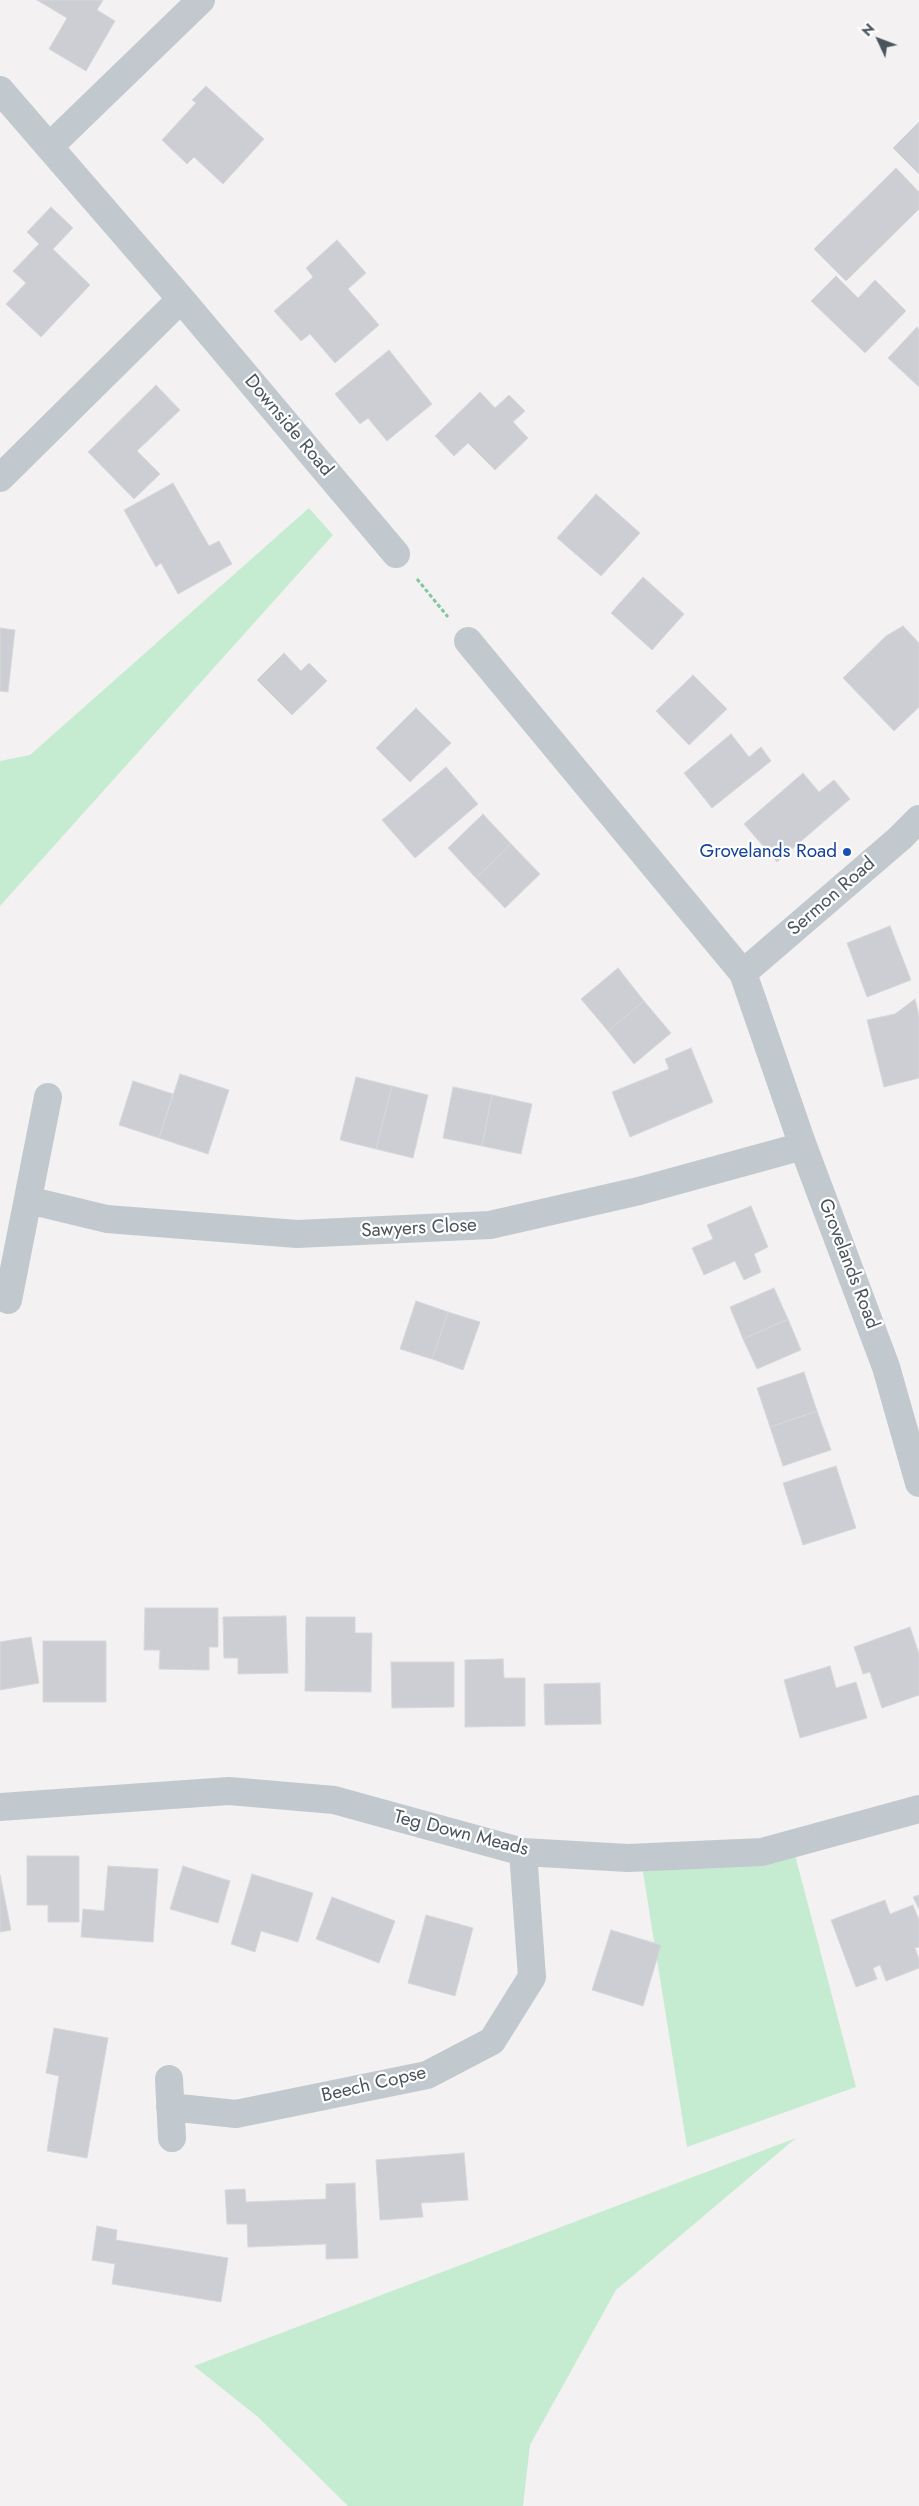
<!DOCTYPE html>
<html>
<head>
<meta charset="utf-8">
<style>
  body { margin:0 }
  #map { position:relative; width:919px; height:2506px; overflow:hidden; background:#f3f1f1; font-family:Jost,sans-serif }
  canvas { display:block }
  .north { position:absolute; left:854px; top:15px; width:50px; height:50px; -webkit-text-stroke:4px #fff; paint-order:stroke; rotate:313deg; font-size:14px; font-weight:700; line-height:20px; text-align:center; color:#4b555d }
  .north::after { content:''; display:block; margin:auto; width:18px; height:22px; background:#4b555d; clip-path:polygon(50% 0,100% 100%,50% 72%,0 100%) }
</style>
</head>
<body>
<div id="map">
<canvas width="919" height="2506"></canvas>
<div class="north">N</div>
</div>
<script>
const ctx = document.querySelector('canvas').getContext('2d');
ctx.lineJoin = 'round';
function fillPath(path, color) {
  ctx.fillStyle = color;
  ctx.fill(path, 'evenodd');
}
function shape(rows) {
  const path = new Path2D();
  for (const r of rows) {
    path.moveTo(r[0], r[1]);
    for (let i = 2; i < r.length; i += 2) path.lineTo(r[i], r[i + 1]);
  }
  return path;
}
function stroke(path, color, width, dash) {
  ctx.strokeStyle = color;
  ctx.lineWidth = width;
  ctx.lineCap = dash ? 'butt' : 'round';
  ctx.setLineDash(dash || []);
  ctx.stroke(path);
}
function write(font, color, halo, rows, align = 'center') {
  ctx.font = font + ' Jost,sans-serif';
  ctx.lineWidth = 4.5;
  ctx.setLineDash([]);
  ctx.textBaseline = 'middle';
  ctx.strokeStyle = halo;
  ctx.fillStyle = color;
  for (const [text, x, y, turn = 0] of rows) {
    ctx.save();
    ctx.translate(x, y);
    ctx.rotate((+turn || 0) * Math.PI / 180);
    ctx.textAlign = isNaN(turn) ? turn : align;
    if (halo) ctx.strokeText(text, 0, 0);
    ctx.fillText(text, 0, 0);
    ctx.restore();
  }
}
const green = shape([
  [309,508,333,535,0,906,0,761,30,755],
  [795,1855,856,2087,687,2147,642,1866],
  [796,2138,616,2290,530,2445,523,2506,348,2506,258,2417,194,2366]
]);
const building = shape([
  [37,0,103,0,97,10,115,21,86,71,49,49,67,18,37,0],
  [206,86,264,139,223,184,194,157,187,164,162,140,196,103,192,100,206,86],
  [919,122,919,174,893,148,919,122],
  [896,168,919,192,919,209,846,281,814,249,896,168],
  [51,207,73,228,53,249,90,285,41,337,6,304,26,283,13,271,39,244,27,232,51,207],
  [337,240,366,273,348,289,379,325,335,363,310,334,301,341,274,311,313,277,306,268,337,240],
  [836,276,858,298,875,280,906,311,865,353,811,301,836,276],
  [917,327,919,330,919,387,888,358,917,327],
  [389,350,432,404,387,441,368,418,360,424,335,394,389,350],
  [156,385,180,410,137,451,160,474,134,499,88,452,156,385],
  [480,392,495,408,509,395,525,411,513,422,528,438,495,470,468,443,454,456,435,436,480,392],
  [173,483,209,546,219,541,232,564,178,594,161,563,156,567,124,510,173,483],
  [596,494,640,533,601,576,557,538,596,494],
  [643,577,684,614,652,650,611,613,643,577],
  [903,626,919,643,919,707,894,731,843,678,886,636,903,626],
  [0,628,15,630,8,692,0,691,0,628],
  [284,653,301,671,309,663,327,681,292,715,257,680,284,653],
  [693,675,727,709,689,745,656,711,693,675],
  [416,708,451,743,410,782,376,748,416,708],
  [731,734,749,757,761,747,771,761,712,808,684,773,731,734],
  [446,767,478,804,415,858,382,820,446,767],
  [803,773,819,792,834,780,850,799,777,862,744,824,803,773],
  [483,814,511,844,476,878,448,848,483,814],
  [511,844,540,874,505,908,476,878,511,844],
  [890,926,911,980,867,997,847,943,890,926],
  [618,968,644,1001,608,1031,581,999,618,968],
  [915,999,919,1016,919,1078,884,1087,867,1020,895,1014,915,999],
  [644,1001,671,1033,634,1064,608,1031,644,1001],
  [691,1048,713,1102,630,1137,612,1092,669,1069,665,1059,691,1048],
  [180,1074,229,1090,208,1154,159,1138,180,1074],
  [356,1077,392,1086,376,1149,340,1140,356,1077],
  [133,1081,173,1094,159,1138,119,1125,133,1081],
  [392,1086,428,1095,413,1158,376,1149,392,1086],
  [453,1087,492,1095,482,1146,443,1138,453,1087],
  [492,1095,532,1104,521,1154,482,1146,492,1095],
  [751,1206,768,1247,754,1254,761,1272,744,1280,735,1261,704,1275,692,1248,713,1239,707,1225,751,1206],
  [774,1288,788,1319,743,1339,730,1307,774,1288],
  [416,1301,448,1312,432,1359,400,1349,416,1301],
  [448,1312,480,1322,463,1370,432,1359,448,1312],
  [788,1319,801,1350,757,1369,743,1339,788,1319],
  [804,1372,817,1411,770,1427,757,1388,804,1372],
  [817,1411,831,1450,783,1466,770,1427,817,1411],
  [836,1466,856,1528,803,1545,783,1483,836,1466],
  [145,1608,218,1608,218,1647,209,1647,209,1670,159,1669,160,1650,144,1650,145,1608],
  [286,1616,288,1673,238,1674,238,1658,224,1658,223,1617,286,1616],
  [306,1617,355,1617,355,1633,372,1633,371,1692,305,1691,306,1617],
  [910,1627,919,1654,919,1695,882,1708,870,1672,863,1674,854,1647,910,1627],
  [31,1637,39,1683,0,1690,0,1642,31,1637],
  [43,1641,106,1641,106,1702,43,1702,43,1641],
  [503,1659,504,1678,525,1678,525,1726,465,1727,465,1660,503,1659],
  [391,1662,454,1662,454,1707,392,1708,391,1662],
  [830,1666,836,1688,856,1682,867,1718,800,1738,784,1680,830,1666],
  [600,1683,601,1724,545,1725,544,1684,600,1683],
  [27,1856,79,1856,79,1922,48,1922,48,1905,27,1905,27,1856],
  [108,1866,158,1869,153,1942,81,1937,83,1909,104,1911,108,1866],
  [183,1866,230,1881,218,1923,170,1909,183,1866],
  [252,1874,313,1893,298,1942,261,1931,255,1952,231,1944,252,1874],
  [0,1875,11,1930,0,1932,0,1875],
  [919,1895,919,1909,913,1897,919,1895],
  [332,1897,395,1921,379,1963,316,1939,332,1897],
  [885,1900,890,1914,913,1905,919,1920,919,1947,915,1948,919,1959,919,1968,886,1981,880,1965,873,1968,877,1979,856,1987,831,1920,885,1900],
  [426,1915,473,1928,455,1996,408,1983,426,1915],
  [611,1930,661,1945,643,2006,592,1990,611,1930],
  [54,2028,108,2038,87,2158,47,2151,59,2076,46,2073,54,2028],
  [464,2153,468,2200,421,2203,423,2217,380,2220,376,2160,464,2153],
  [355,2183,358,2258,326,2259,326,2244,248,2247,247,2224,227,2224,225,2190,245,2189,246,2202,326,2199,326,2184,355,2183],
  [97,2226,117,2230,116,2240,228,2258,221,2302,112,2284,115,2264,92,2260,97,2226]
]);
const path = shape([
  [417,579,448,617]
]);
const minor = shape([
  [0,90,181,299,396,554],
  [49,147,201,0],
  [0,478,181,299],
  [468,641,743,973,803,1146,886,1367,919,1483],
  [743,973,900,838,919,819],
  [28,1200,107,1219,297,1234,490,1225,639,1191,803,1146],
  [8,1300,48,1097],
  [0,1807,229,1791,334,1800,523,1852,628,1858,762,1852,919,1809],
  [169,2079,172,2138],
  [170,2107,236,2114,427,2075,492,2041,532,1977,523,1852]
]);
const markers = [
  [847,852,5,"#1a4fb4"]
];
const streetNames = [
  ["Downside Road",288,426,50],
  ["Sermon Road",832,897,-41],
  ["Sawyers Close",419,1229,-3],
  ["Grovelands Road",848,1264,69],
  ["Teg Down Meads",461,1834,14],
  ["Beech Copse",374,2085,-13]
];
const transitNames = [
  ["Grovelands Road",837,852]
];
fillPath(green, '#c5ecd1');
fillPath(building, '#ccced3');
stroke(building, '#d6d8dc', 1);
stroke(path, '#80c79f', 3, [4, 2.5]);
stroke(minor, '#c1c9ce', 28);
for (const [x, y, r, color] of markers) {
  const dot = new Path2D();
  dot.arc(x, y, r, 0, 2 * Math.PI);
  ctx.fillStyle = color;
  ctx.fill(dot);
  stroke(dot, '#fff', 2);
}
write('19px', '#4b555d', '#fff', streetNames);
write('19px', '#164399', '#fff', transitNames, 'right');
</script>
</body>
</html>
